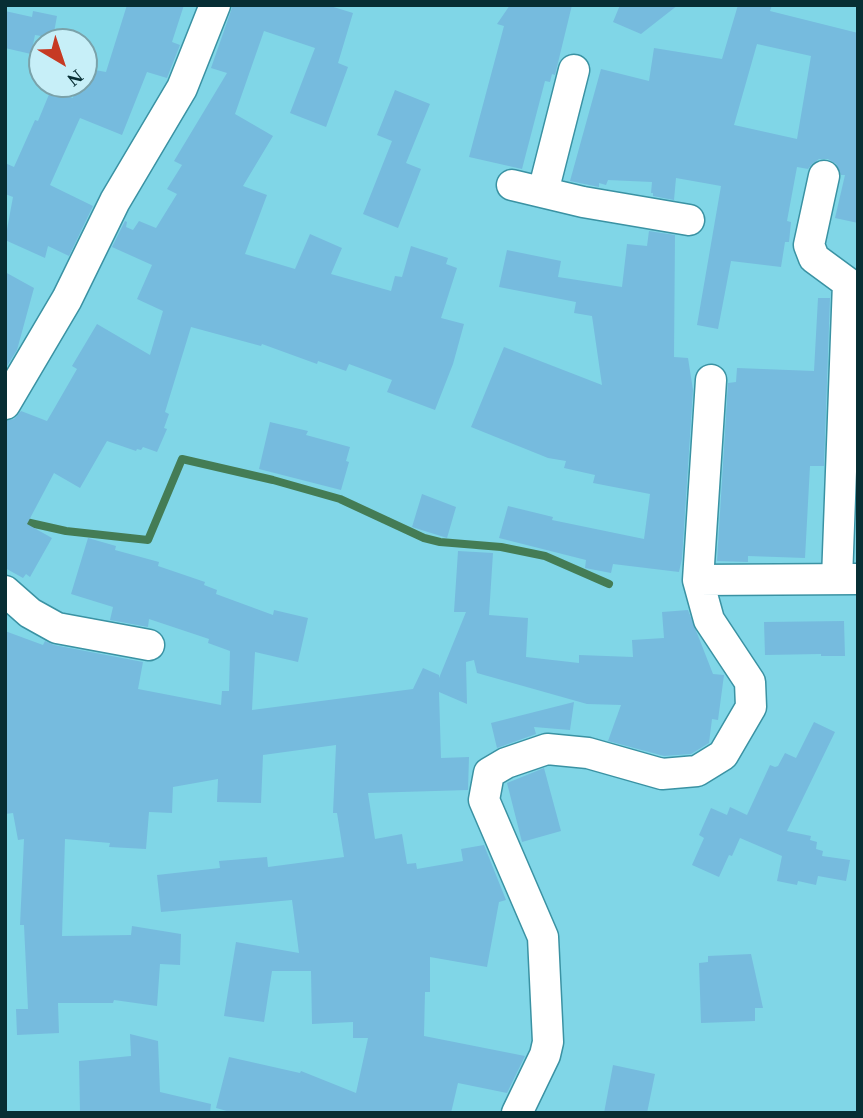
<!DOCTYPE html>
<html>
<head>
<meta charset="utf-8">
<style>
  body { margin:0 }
  #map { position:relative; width:863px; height:1118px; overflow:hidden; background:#80d6e7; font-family:"Times New Roman",serif }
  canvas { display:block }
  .frame { position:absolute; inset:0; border:7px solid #072e34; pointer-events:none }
  .north { position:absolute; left:28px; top:28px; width:70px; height:70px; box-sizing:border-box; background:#c7eff8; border:2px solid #7aa2aa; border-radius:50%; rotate:141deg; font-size:19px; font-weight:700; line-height:28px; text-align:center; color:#072e34 }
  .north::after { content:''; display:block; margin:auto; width:24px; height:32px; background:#c63a23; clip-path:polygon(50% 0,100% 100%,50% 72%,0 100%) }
</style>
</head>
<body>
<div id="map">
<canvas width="863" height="1118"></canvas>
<div class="frame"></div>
<div class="north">N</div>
</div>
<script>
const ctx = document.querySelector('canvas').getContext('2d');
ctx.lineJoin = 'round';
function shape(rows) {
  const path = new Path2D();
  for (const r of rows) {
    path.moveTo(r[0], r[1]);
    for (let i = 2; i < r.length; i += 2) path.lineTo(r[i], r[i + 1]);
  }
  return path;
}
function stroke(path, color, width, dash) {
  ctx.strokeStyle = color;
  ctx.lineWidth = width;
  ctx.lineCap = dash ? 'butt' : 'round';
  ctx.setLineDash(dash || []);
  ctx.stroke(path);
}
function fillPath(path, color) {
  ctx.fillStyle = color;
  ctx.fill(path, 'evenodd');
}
const stream = shape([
  [17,520,66,531,148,540,182,459,273,480,340,499,424,538,440,542,501,547,545,556,609,584]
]);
const building = shape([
  [127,5,184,5,172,42,180,45,167,78,147,72,122,135,80,118,50,185,93,206,69,256,48,246,45,258,5,240,13,197,5,194,5,163,14,167,35,120,38,121,50,92,64,98,65,95,73,98,75,84,84,84,84,68,106,72],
  [233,5,327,5,353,13,338,63,348,67,326,127,290,113,315,48,264,31,235,114,273,136,243,186,267,195,245,254,295,269,310,234,342,248,331,274,391,291,395,276,402,277,411,246,448,258,446,264,457,268,441,318,464,324,453,364,435,410,387,392,392,380,349,364,346,371,318,361,317,364,262,344,261,346,191,327,165,412,169,414,164,428,167,429,157,452,143,447,141,450,137,449,136,451,107,441,80,488,54,473,27,524,52,538,30,577,26,574,23,578,5,568,5,421,14,419,21,411,47,421,77,369,72,366,97,324,150,355,163,311,137,299,152,265,112,247,125,221,127,222,126,227,133,230,139,221,156,228,177,194,167,189,182,165,174,161,227,73,211,68],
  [510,5,572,5,555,75,552,74,550,82,545,81,522,169,469,157,504,26,497,24],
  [620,5,678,5,641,34,613,22],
  [738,5,772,5,770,11,858,33,858,223,835,218,845,175,841,175,836,164,828,159,819,159,812,164,808,169,797,167,787,221,791,222,789,242,785,242,781,267,731,261,718,329,697,325,721,186,676,178,674,200,653,196,653,193,651,193,652,182,608,180,606,185,599,183,599,187,570,181,601,69,649,81,654,48,722,59],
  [757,44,811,56,797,139,734,125],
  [5,11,32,17,33,11,57,16,53,38,35,35,31,54,5,48],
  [395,90,430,104,406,163,421,169,398,228,363,214,392,141,377,135],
  [649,231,675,235,674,357,688,358,693,390,682,559,679,572,613,564,611,573,585,568,586,560,499,538,508,506,553,517,552,520,644,539,650,494,593,483,595,475,564,468,566,461,548,458,471,427,504,347,602,385,592,316,574,313,576,302,499,287,507,250,561,261,558,277,622,287,627,244,647,246],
  [5,272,34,288,17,350,7,366,5,366],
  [818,298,830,298,824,466,810,466,805,558,748,556,748,562,717,561,728,383,736,382,737,368,814,371],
  [270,422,308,431,306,435,350,447,346,461,349,462,341,490,259,469],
  [422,494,456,507,447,538,412,527],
  [88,538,116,546,115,550,159,562,158,566,205,582,204,585,217,590,216,594,273,615,274,610,308,618,298,662,255,652,252,710,413,689,423,668,439,675,439,678,466,612,454,612,458,551,493,553,489,615,528,618,526,657,579,663,579,655,633,657,632,640,664,638,662,612,688,610,713,674,724,675,718,720,712,719,709,743,691,754,664,756,608,741,621,705,587,704,477,673,474,660,466,662,467,704,439,692,441,758,469,757,468,790,368,793,375,839,402,834,407,864,416,863,417,869,463,861,461,849,484,845,506,900,499,902,487,967,430,957,430,992,425,992,424,1036,525,1056,507,1093,458,1083,451,1113,234,1113,216,1108,229,1057,300,1073,301,1071,356,1093,368,1038,353,1038,353,1022,312,1024,311,971,272,971,264,1022,224,1016,236,942,299,953,292,900,161,912,157,875,220,868,219,861,267,857,268,867,344,857,337,813,333,813,336,745,263,755,261,803,217,802,218,779,173,787,172,813,149,812,146,849,109,847,110,843,65,839,62,936,131,935,132,926,181,934,180,965,160,964,157,1006,114,1000,113,1003,58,1003,59,1033,17,1035,16,1009,28,1009,24,925,20,925,24,839,18,840,13,813,5,814,5,631,43,645,45,641,54,645,143,662,138,689,221,705,222,691,229,691,230,651,208,643,209,639,149,619,148,627,110,620,113,607,71,594],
  [844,621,845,656,821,656,821,654,765,655,764,622],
  [574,702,570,730,534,727,536,734,497,748,491,723],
  [814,722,835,732,787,831,811,836,810,840,817,842,816,849,823,851,822,856,850,860,846,881,818,876,816,885,798,881,797,885,777,881,782,856,740,838,732,856,729,855,719,877,692,865,704,838,699,835,711,808,727,815,730,807,747,815,770,765,775,767,778,766,785,753,796,758],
  [544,768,561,831,522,842,507,783],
  [751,954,763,1008,755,1008,755,1021,701,1023,699,963,708,962,708,956],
  [130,1034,158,1041,160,1092,211,1104,210,1113,80,1113,79,1061,131,1056],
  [613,1065,655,1074,647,1113,604,1113]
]);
const minor = shape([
  [824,176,809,245,814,258,848,283,837,579],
  [512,185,583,202,689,220],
  [543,192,574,70],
  [711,380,698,580,858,579],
  [5,404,67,299,115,201,182,88,215,5],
  [5,591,30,613,57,628,149,645],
  [517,1113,545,1055,548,1042,543,937,484,800,489,773,506,763,547,749,588,753,662,774,697,771,723,755,751,707,750,682,709,620,698,580]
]);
stroke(stream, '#447c55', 8);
fillPath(building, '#76bbde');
stroke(minor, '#3a92a3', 33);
stroke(minor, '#fff', 30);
</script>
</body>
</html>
